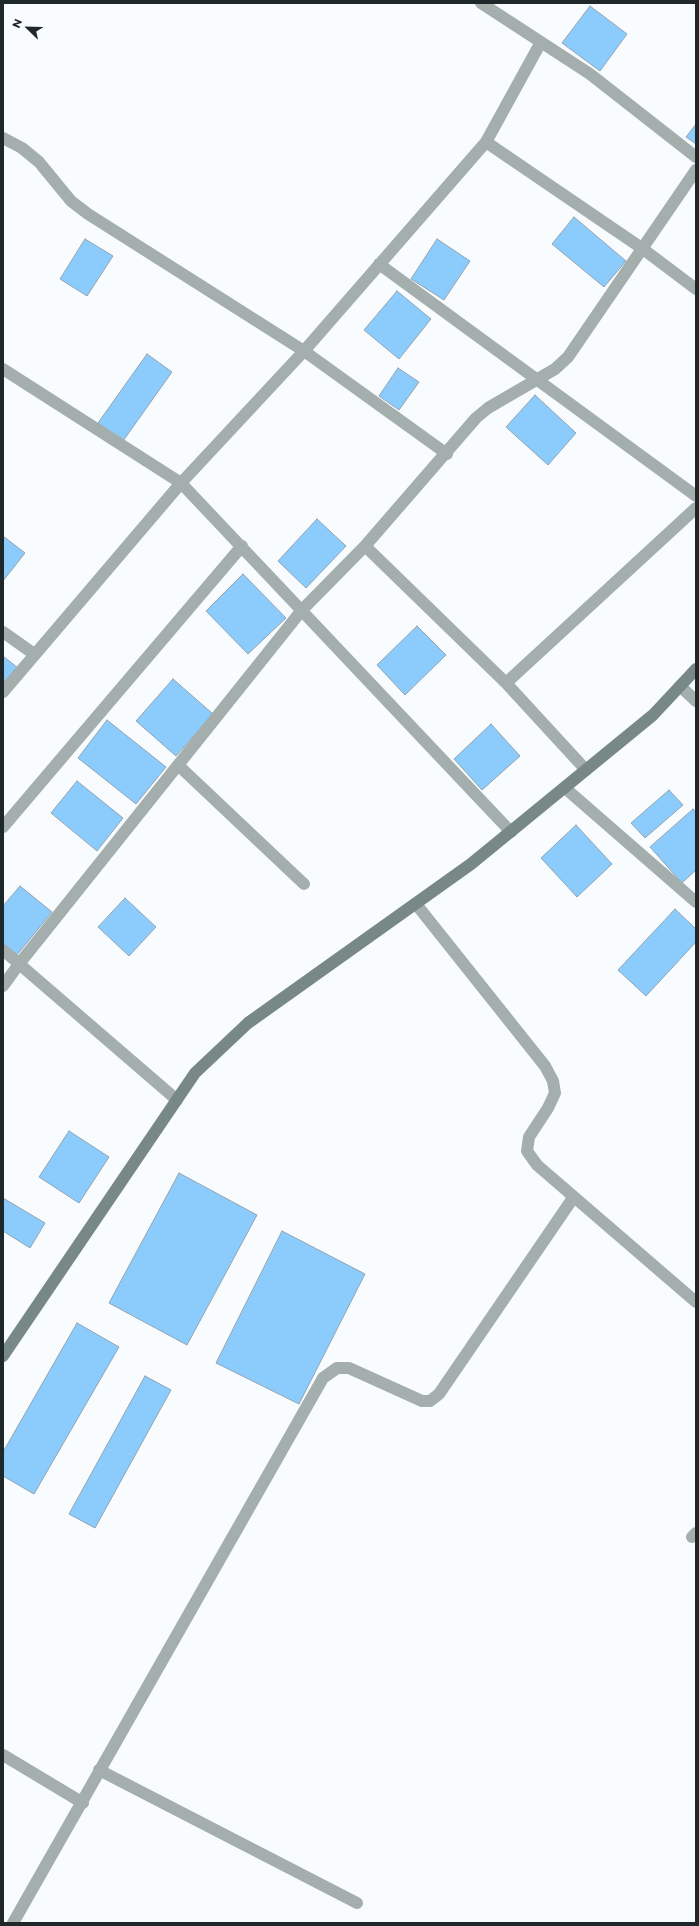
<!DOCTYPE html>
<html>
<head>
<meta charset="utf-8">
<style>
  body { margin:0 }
  #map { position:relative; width:699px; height:1926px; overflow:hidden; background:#f8fcfe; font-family:Montserrat,sans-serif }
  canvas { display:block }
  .frame { position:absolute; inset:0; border:4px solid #1e272a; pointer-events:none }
  .north { position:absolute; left:8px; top:8px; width:40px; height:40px; -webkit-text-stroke:3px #fff; paint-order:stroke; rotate:293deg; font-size:11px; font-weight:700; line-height:16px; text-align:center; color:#1e272a }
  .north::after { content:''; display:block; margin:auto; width:14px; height:18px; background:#1e272a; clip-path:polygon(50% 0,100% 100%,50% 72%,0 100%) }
</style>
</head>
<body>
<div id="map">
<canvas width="699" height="1926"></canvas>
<div class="frame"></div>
<div class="north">N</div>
</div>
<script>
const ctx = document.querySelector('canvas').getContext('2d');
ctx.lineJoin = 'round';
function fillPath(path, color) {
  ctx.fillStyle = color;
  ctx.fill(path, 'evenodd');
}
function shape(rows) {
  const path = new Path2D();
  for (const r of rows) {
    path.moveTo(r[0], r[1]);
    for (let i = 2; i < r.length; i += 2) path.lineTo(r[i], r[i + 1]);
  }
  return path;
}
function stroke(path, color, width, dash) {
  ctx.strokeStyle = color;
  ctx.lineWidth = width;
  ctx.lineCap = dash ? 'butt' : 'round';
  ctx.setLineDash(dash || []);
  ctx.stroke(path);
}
const building = shape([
  [590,6,627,34,600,71,562,43,590,6],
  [696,124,696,144,686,137,696,124],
  [574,217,626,261,604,287,552,244,574,217],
  [85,239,113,256,87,296,60,279,85,239],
  [437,239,470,261,444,300,411,279,437,239],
  [397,291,431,319,399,359,364,330,397,291],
  [147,354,172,372,123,441,98,423,147,354],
  [398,368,419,382,399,410,379,396,398,368],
  [535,395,576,433,548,465,506,427,535,395],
  [317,519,346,546,306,588,278,561,317,519],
  [3,536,25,553,3,581,3,536],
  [243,574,286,618,248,654,206,611,243,574],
  [417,626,446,655,405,695,377,665,417,626],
  [3,656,18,668,3,687,3,656],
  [173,679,213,714,176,756,136,721,173,679],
  [107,720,166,767,136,804,78,758,107,720],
  [491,724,520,756,482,790,454,759,491,724],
  [77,781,123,818,97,851,51,813,77,781],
  [669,790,683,805,645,838,631,823,669,790],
  [693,809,696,812,696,870,682,883,650,847,693,809],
  [576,825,612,864,577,897,541,858,576,825],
  [20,886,52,912,16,956,3,945,3,906,20,886],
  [125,898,156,927,129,956,98,927,125,898],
  [675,909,696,929,696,942,646,996,618,970,675,909],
  [69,1131,109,1157,79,1203,39,1177,69,1131],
  [179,1173,257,1215,187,1345,109,1303,179,1173],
  [3,1198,45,1223,30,1248,3,1231,3,1198],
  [282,1231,365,1274,299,1404,216,1363,282,1231],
  [77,1323,119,1347,34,1494,3,1476,3,1452,77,1323],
  [145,1376,171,1390,95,1528,69,1514,145,1376]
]);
const lane = shape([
  [99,1770,357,1903]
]);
const street = shape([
  [481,3,590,74,696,157],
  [3,138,22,148,39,162,71,201,88,214,304,351,447,454],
  [486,142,643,249,696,289],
  [379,264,696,496],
  [3,369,181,483,511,832],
  [365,546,506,683,586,770],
  [3,632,34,654],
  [506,683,696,508],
  [680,686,696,701],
  [3,692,181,483,304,351,486,142,541,42],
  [178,765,304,884],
  [565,788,696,902],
  [3,827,242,546],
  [416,904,545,1066,553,1081,555,1093,548,1108,529,1137,527,1151,537,1165,696,1302],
  [3,950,177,1100],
  [3,986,19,964,302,610,365,546,476,418,488,408,555,369,568,357,696,170],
  [692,1537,696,1533],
  [3,1755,83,1803],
  [13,1923,323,1378,337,1368,349,1368,422,1401,430,1401,439,1394,573,1198]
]);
const secondary = shape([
  [3,1356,195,1073,248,1023,471,864,653,715,696,669]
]);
fillPath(building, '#8cccfc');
stroke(building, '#93a3b1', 1);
stroke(lane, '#a3aead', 12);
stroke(street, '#a3aead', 12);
stroke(secondary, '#788887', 12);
</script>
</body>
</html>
